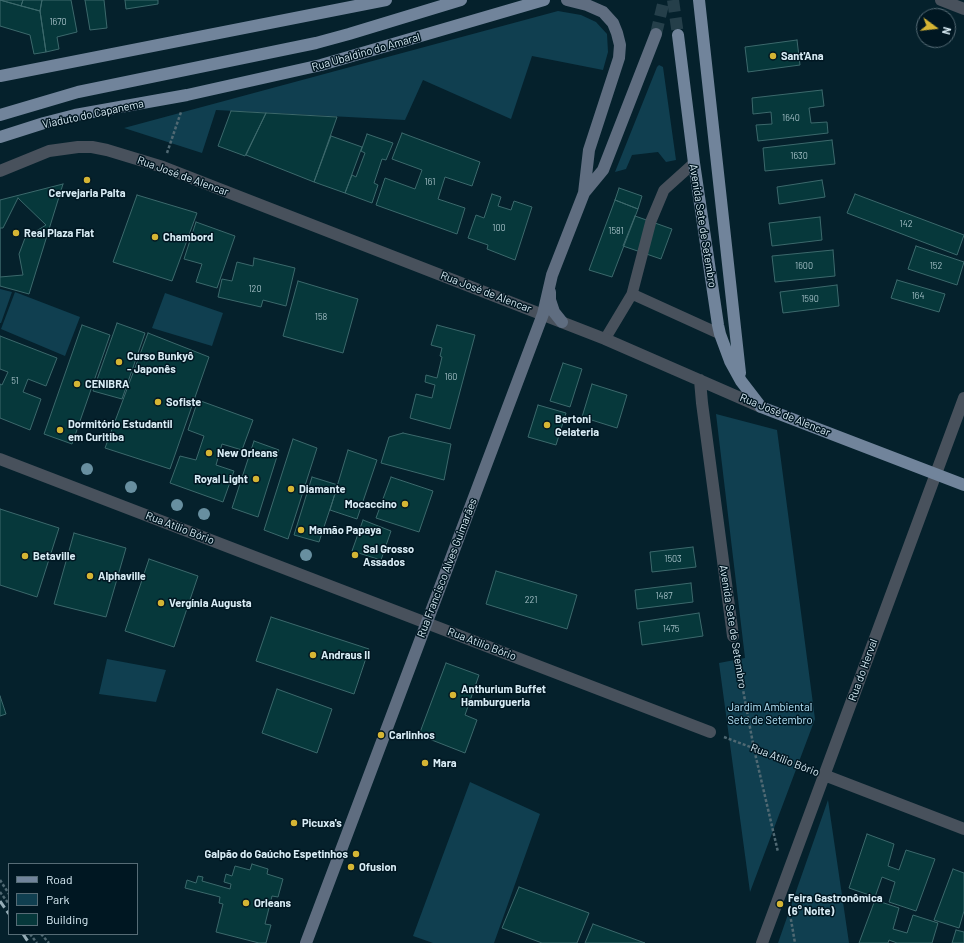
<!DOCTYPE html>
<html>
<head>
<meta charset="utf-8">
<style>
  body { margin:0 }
  #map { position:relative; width:964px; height:943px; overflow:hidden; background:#05212c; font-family:Barlow,sans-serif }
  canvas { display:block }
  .legend { position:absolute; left:8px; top:863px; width:130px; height:72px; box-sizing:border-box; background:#001722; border:1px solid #566c76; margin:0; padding:5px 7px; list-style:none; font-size:12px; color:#d8ecf5 }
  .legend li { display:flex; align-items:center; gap:8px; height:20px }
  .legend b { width:20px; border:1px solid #566c76 }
  .north { position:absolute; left:916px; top:8px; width:40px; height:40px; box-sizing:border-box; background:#001722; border:1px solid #566c76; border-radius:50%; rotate:105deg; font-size:11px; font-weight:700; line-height:16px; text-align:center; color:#d8ecf5 }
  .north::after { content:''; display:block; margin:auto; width:14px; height:18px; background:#d5b534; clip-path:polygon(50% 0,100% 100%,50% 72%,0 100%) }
</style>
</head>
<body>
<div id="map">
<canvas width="964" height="943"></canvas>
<ul class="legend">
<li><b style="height:5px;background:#71849b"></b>Road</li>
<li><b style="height:11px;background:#103f50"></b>Park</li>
<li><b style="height:11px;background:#06383b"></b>Building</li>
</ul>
<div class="north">N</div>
</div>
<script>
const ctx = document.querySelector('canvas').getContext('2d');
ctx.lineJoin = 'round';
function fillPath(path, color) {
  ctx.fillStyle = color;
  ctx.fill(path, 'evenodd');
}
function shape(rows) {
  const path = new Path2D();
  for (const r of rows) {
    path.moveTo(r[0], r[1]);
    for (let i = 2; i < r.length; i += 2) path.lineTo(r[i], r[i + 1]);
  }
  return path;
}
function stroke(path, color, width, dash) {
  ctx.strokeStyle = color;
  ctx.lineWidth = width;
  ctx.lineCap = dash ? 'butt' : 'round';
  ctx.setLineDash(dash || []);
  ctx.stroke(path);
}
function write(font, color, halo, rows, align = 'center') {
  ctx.font = font + ' Barlow,sans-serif';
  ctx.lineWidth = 3;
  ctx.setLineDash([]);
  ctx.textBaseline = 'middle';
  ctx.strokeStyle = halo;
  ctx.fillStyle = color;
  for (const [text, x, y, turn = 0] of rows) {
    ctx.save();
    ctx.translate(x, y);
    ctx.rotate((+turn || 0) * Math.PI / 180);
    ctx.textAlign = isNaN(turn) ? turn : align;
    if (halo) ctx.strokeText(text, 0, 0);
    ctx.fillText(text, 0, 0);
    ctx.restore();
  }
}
const green = shape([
  [558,11,581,15,596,22,607,34,608,52,603,70,532,56,511,119,423,80,405,120,216,110,202,153,124,128],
  [659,65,663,67,676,160,666,162,658,152,632,155,626,169,615,172,657,67],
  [0,289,12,292,1,323,0,323],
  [15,292,80,317,65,356,1,329],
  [165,293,223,313,212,346,152,328],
  [716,414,777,430,815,719,750,892,719,663,745,658],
  [107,659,166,670,156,702,99,694],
  [470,782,540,814,494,943,433,943,413,936],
  [828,800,849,943,778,943]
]);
const building = shape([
  [0,0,23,0,21,6,0,0],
  [0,0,40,11,46,52,34,54,30,35,0,26,0,0],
  [23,0,42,0,40,11,21,6,23,0],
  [42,0,71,0,77,32,57,37,59,49,46,52,40,11,42,0],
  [85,0,104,0,107,28,90,30,85,0],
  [125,0,158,0,158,4,126,9,125,0],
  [797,40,800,65,748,72,745,47,797,40],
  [822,90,824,106,809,108,811,123,827,122,828,133,758,141,756,125,772,124,771,112,753,114,752,98,822,90],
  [231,111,266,113,245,156,218,146,231,111],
  [266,113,337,117,314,182,246,155,266,113],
  [402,133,480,162,472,186,445,177,438,199,465,208,457,234,376,205,385,178,415,189,422,170,392,159,402,133],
  [367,134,393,143,386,160,382,159,374,183,378,185,372,203,345,193,352,175,356,177,365,153,361,151,367,134],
  [331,136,362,147,345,193,314,182,331,136],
  [832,140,835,164,765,171,763,148,832,140],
  [822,180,825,197,779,204,777,187,822,180],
  [63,184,29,294,0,286,0,200,63,184],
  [619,188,642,196,638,209,615,200,619,188],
  [492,194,501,197,498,206,511,210,514,201,532,207,515,260,487,249,488,245,468,238,476,215,484,218,492,194],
  [855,194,964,235,957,255,847,213,855,194],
  [137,195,197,213,172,281,113,262,137,195],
  [18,198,46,225,25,238,19,254,23,275,0,277,0,228,3,228,18,198],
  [615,200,638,209,612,277,589,270,615,200],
  [635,216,672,229,661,259,623,246,635,216],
  [820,217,822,240,772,246,769,223,820,217],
  [196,222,235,236,217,288,196,282,202,264,184,259,196,222],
  [916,246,964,262,957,285,908,269,916,246],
  [833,250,835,276,775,282,772,256,833,250],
  [254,258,295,268,286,306,263,300,261,307,218,297,222,279,232,281,237,262,253,266,254,258],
  [897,280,945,294,939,312,891,298,897,280],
  [298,281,358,299,343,353,283,336,298,281],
  [837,285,839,306,783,313,780,292,837,285],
  [117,323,145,333,122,399,93,391,117,323],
  [82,325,110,335,72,444,44,434,82,325],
  [437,325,475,335,450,429,410,418,416,394,432,398,435,385,425,382,426,375,437,378,442,357,440,356,442,348,431,345,437,325],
  [148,333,209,357,170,469,105,448,148,333],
  [0,336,57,358,46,386,28,379,23,392,41,399,30,430,0,418,0,384,2,385,8,372,0,369,0,336],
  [563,363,582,369,570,407,550,401,563,363],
  [592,384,627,395,617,428,582,417,592,384],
  [198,400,253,420,242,450,222,444,216,465,234,471,223,502,170,483,180,456,196,460,204,436,188,430,198,400],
  [538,405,566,413,556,445,528,437,538,405],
  [403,433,451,444,444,480,381,463,389,437,403,433],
  [293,439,317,448,288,539,264,530,293,439],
  [254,441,279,450,258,517,232,508,254,441],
  [348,450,377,460,357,519,330,510,348,450],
  [312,477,338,485,319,542,294,535,312,477],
  [391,477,433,491,419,532,376,518,391,477],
  [0,509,59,528,37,597,0,585,0,509],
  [363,520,391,531,381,560,352,551,363,520],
  [74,533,126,548,106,617,54,604,74,533],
  [693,547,696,567,652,572,650,552,693,547],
  [149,559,198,576,174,647,125,631,149,559],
  [496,571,577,595,567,629,486,604,496,571],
  [691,583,693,602,637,609,635,590,691,583],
  [699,613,703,636,642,645,639,622,699,613],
  [271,617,369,649,354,694,256,661,271,617],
  [446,663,479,675,465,715,477,720,465,753,419,735,446,663],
  [277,689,332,709,317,753,262,733,277,689],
  [0,696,6,714,0,716,0,696],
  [867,834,894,844,888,866,899,870,906,850,935,859,916,911,889,902,895,882,882,877,875,897,849,888,867,834],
  [252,864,268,869,267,874,283,879,278,897,272,896,265,924,271,925,266,943,259,943,216,932,223,904,219,903,220,897,185,888,187,880,196,883,198,876,203,877,202,881,230,889,231,884,224,882,226,874,232,876,235,866,250,870,252,864],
  [953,869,964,873,964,911,959,928,934,920,953,869],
  [519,887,589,913,577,943,542,943,502,928,519,887],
  [875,900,899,908,893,929,907,933,913,915,938,923,932,943,897,943,889,940,888,943,859,943,875,900],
  [593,924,645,943,585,943,593,924],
  [956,930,964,932,964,943,952,943,956,930]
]);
const secondaryTunnel = shape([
  [656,34,664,0]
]);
const primaryTunnel = shape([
  [673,0,678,35]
]);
const path = shape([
  [167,153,181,112],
  [736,652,754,749,778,852],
  [724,737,811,770],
  [0,880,9,894],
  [0,892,9,904],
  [790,914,795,943],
  [30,934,37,943],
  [41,934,49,943]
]);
const lane = shape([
  [632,294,720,334],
  [605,339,632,294,651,221,664,190,694,163]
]);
const street = shape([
  [941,0,964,9],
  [0,171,49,151,78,147,92,147,107,150,163,167,605,339,761,407],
  [700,380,702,403,733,636],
  [0,459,710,732],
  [824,775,964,829],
  [762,943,964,398]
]);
const secondary = shape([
  [584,193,603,170,656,34],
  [550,292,550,300,554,312,562,322],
  [306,943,543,314,552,275,584,193,589,150,619,58,620,45,617,33,613,23,603,12,587,5,567,0]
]);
const primary = shape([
  [699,0,740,373],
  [678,35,694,163,718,325,720,334,730,361,741,381,761,407,964,485],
  [0,76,386,0],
  [0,115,78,92,316,43,349,34,461,0],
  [0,137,44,123,75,115,187,95,321,65,544,0]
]);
const rail = shape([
  [0,901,9,914],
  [23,934,29,943]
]);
const trees = [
  [87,469],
  [131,487],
  [177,505],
  [204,514],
  [306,555]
];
const markers = [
  [773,56,4,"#d5b534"],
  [87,180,4,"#d5b534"],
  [16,233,4,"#d5b534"],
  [155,237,4,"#d5b534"],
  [119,362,4,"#d5b534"],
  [77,384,4,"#d5b534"],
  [158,402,4,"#d5b534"],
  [547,425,4,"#d5b534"],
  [60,430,4,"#d5b534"],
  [209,453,4,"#d5b534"],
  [256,479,4,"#d5b534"],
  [291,489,4,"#d5b534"],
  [405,504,4,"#d5b534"],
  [301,530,4,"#d5b534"],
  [355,555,4,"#d5b534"],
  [25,556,4,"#d5b534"],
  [90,576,4,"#d5b534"],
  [161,603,4,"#d5b534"],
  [313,655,4,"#d5b534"],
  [453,695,4,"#d5b534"],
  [381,735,4,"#d5b534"],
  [425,763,4,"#d5b534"],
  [294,823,4,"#d5b534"],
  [356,854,4,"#d5b534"],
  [351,867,4,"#d5b534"],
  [246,903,4,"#d5b534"],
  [780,904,4,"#d5b534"]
];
const numberNames = [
  ["1670",58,22],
  ["1640",791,118],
  ["1630",799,156],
  ["161",430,182],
  ["142",906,224],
  ["100",499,228],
  ["1581",616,231],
  ["1600",804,266],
  ["152",936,266],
  ["120",255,289],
  ["164",918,296],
  ["1590",810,299],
  ["158",321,317],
  ["160",451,377],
  ["51",15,381],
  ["1503",673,559],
  ["1487",664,596],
  ["221",531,600],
  ["1475",671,629]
];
const streetNames = [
  ["Rua Ubaldino do Amaral",366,52,-16],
  ["Viaduto do Capanema",93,114,-12],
  ["Rua José de Alencar",183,176,20],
  ["Avenida Sete de Setembro",703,226,81],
  ["Rua José de Alencar",486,292,21],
  ["Rua José de Alencar",785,415,22],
  ["Rua Atílio Bório",180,528,21],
  ["Rua Francisco Alves Guimarães",447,568,-69],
  ["Avenida Sete de Setembro",733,627,81],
  ["Rua Atílio Bório",482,644,21],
  ["Rua do Herval",863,670,-70],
  ["Rua Atílio Bório",785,760,21]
];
const poiNames = [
  ["Sant'Ana",781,56],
  ["Cervejaria Palta",87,193,"center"],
  ["Real Plaza Flat",24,233],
  ["Chambord",163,237],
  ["Curso Bunkyô",127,356],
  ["- Japonês",127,369],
  ["CENIBRA",85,384],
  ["Sofiste",166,402],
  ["Bertoni",555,419],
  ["Gelateria",555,432],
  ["Dormitório Estudantil",68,424],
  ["em Curitiba",68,437],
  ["New Orleans",217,453],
  ["Royal Light",248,479,"right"],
  ["Diamante",299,489],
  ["Mocaccino",397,504,"right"],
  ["Mamão Papaya",309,530],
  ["Sal Grosso",363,549],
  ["Assados",363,562],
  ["Betaville",33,556],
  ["Alphaville",98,576],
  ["Vergínia Augusta",169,603],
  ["Andraus II",321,655],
  ["Anthurium Buffet",461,689],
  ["Hamburgueria",461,702],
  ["Carlinhos",389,735],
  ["Mara",433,763],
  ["Picuxa's",302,823],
  ["Galpão do Gaúcho Espetinhos",348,854,"right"],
  ["Ofusion",359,867],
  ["Feira Gastronômica",788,898],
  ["(6° Noite)",788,911],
  ["Orleans",254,903]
];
const parkNames = [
  ["Jardim Ambiental",770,707],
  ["Sete de Setembro",770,720]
];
fillPath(green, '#103f50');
fillPath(building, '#06383b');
stroke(building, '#3c696c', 1);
stroke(secondaryTunnel, '#253f4a', 12, [12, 6]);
stroke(primaryTunnel, '#253f4a', 12, [12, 6]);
stroke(path, '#506973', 2.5, [3, 2]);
stroke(lane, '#48515c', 11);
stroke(street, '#48515c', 12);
stroke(secondary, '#5f6d80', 12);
stroke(primary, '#71849b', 12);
stroke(rail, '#95acb6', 3, [8, 4]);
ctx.fillStyle = '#688fa0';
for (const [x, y] of trees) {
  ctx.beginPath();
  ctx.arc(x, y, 6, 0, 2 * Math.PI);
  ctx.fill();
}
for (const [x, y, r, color] of markers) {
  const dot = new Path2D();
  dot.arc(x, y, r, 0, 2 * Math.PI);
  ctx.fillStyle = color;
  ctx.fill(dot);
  stroke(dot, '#001722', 1.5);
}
write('9px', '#a4bfc6', null, numberNames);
write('11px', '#d8ecf5', '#001722', streetNames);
write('bold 11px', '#d8ecf5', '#001722', poiNames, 'left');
write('11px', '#b9e9fe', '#001722', parkNames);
</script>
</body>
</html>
